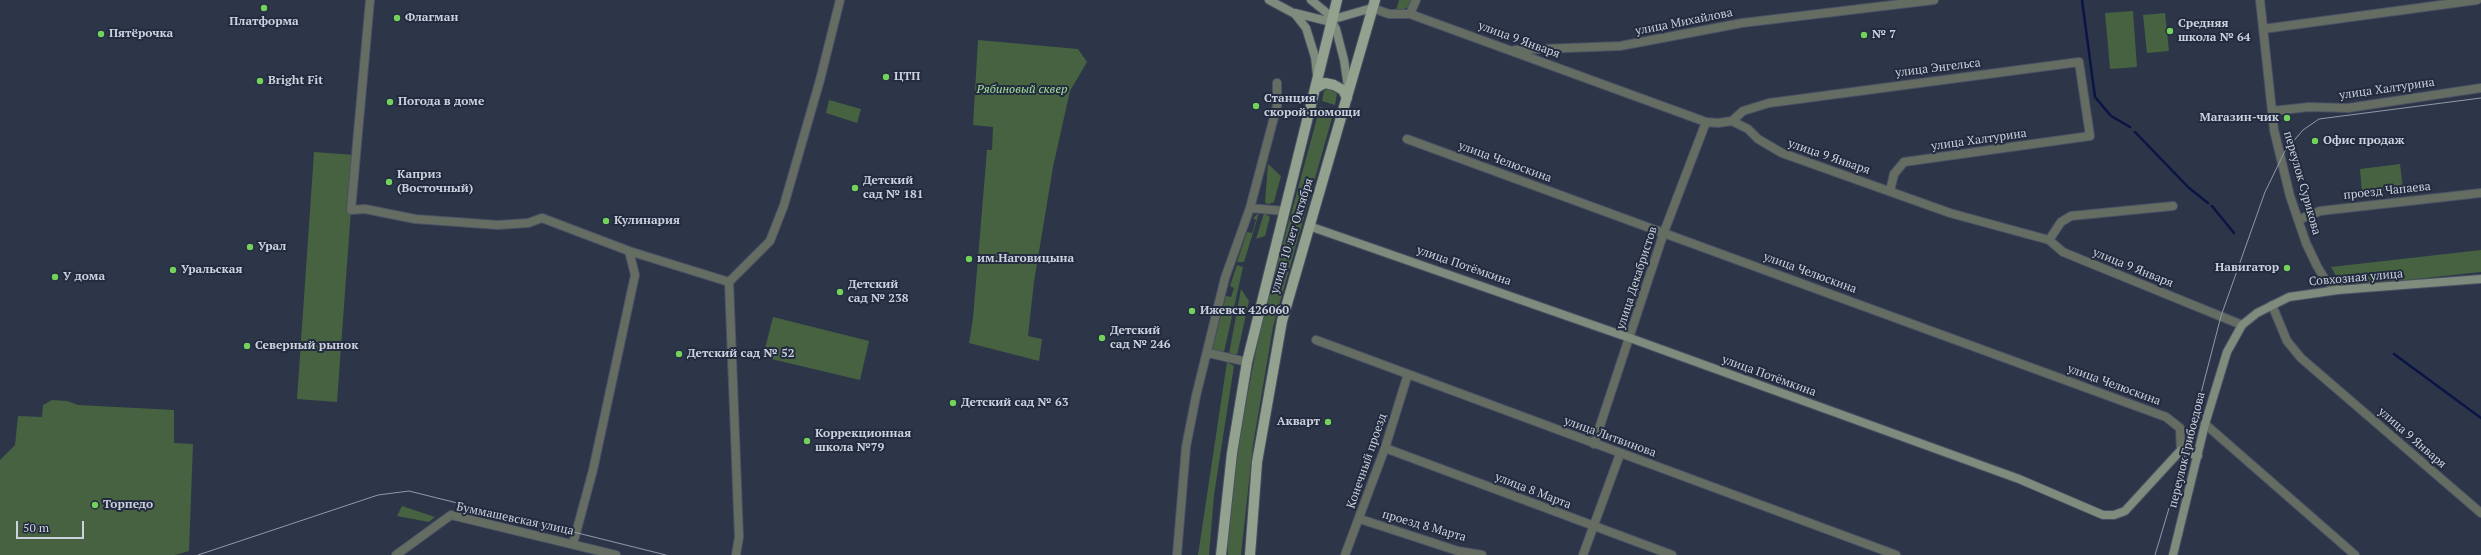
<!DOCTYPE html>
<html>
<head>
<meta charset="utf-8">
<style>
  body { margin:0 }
  #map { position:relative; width:2481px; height:555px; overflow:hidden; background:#2d3549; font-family:"PT Serif",serif }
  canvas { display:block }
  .scale { position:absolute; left:16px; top:521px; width:68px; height:18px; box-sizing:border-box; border:2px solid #ccd1de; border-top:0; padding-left:5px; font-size:12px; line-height:14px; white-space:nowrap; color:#ccd1de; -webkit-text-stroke:3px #232b3f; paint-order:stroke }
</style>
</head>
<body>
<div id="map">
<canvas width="2481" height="555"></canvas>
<div class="scale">50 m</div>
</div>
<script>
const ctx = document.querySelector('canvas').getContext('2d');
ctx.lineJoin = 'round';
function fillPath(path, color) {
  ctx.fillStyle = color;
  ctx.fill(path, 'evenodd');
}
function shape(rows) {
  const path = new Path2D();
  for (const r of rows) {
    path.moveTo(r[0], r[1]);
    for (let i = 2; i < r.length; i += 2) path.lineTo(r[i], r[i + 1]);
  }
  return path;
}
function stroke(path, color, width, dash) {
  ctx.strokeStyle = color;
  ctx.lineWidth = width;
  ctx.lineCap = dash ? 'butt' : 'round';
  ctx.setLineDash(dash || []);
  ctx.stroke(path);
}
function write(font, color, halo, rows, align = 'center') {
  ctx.font = font + ' "PT Serif",serif';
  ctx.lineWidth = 4;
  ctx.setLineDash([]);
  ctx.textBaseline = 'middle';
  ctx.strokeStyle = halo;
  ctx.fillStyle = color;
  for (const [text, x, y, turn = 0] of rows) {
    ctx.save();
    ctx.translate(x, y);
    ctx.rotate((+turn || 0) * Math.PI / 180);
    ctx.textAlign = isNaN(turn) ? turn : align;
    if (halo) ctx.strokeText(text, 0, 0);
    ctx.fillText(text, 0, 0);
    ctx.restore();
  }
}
const green = shape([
  [1399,0,1414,0,1411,6,1399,11,1396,10],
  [2133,11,2137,67,2110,69,2105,13],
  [2165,13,2169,51,2147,53,2143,15],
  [978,40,1078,49,1087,62,1070,91,1053,167,1034,282,1028,336,1042,339,1039,361,969,343,973,318,987,150,992,150,993,127,973,125],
  [1329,88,1337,93,1335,105,1322,101,1324,91],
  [829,100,861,109,857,123,826,113],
  [1320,107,1334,111,1273,327,1253,445,1241,555,1228,555,1228,535,1239,436,1262,321],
  [314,152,355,155,337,402,297,399],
  [1268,164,1281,176,1274,202,1269,204,1265,203],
  [2400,164,2403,189,2362,193,2360,169],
  [1259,213,1244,262,1237,262,1247,232,1252,233,1256,220,1253,218],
  [1264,213,1270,217,1265,236,1256,239],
  [2481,250,2481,272,2342,287,2331,267],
  [1237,265,1243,267,1224,352,1212,350,1226,296,1231,297,1234,288,1230,286],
  [1241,289,1249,301,1238,351,1237,354,1233,355,1229,354],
  [773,317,869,341,860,380,763,357],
  [1227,362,1234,366,1214,495,1209,555,1198,555],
  [52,400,67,401,78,405,174,410,174,443,193,444,189,551,175,555,0,555,0,460,15,445,18,416,42,417,43,405],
  [402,506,435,517,429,522,397,516]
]);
const stream = shape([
  [2082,0,2095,97,2111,116,2130,127],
  [2135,132,2189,188,2208,203],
  [2212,206,2234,233],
  [2394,354,2481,418]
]);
const street = shape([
  [370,0,351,210,365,209,415,219,498,225,528,223,542,218,629,251,729,282,770,241,784,205,820,80,840,0],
  [2260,0,2274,130,2290,196,2306,243,2317,266,2326,281,2338,290],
  [1372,8,1389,14,1410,14,1706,122,1718,123,1732,121,1748,129,1758,139,1782,153,1950,213,2049,240,2063,252,2080,259,2242,325],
  [1410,14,1416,0],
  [2263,29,2477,0],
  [1515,50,1620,46,1742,23,1934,0],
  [2272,111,2309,107,2348,108,2481,88],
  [1732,121,1743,111,1769,103,2079,62,2090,136,1904,162,1894,174,1890,191],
  [1407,139,2166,417,2180,428,2181,450],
  [1250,208,1284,211],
  [2298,220,2320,211,2481,193],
  [2049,240,2061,222,2071,216,2173,206],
  [729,282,739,537,736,555],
  [2272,305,2287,341,2301,358,2481,513],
  [1316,340,1896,555],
  [1208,353,1247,362],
  [2205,424,2355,555],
  [1594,444,1664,232,1706,122],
  [1385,448,1672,555],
  [1360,519,1458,551,1482,555],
  [573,544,593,470,635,275,629,251],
  [396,555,451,515,616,555],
  [1177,555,1186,447,1196,396,1225,278,1250,208,1277,106,1277,83],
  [1345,555,1385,448,1408,374],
  [1583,555,1620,454]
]);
const secondary = shape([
  [1269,0,1295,14,1306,28,1315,57,1317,75],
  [1311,0,1327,13,1336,29,1344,60,1348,87],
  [1295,13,1327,21,1372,8],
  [1309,226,1630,338,2019,479,2103,515,2114,515,2125,511,2181,450,2198,456],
  [2173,555,2205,424,2227,352,2242,325,2257,313,2289,297,2338,290,2481,279]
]);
const primary = shape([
  [1316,88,1325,83,1334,85,1343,90,1347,98],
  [1221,555,1232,453,1247,362,1337,0],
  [1250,555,1257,462,1282,321,1375,0]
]);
const tram = shape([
  [198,555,378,495,409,491,666,555],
  [2155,555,2185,455,2221,316,2265,192,2285,151,2303,130,2319,119,2481,98]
]);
const markers = [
  [264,8,4,"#73d25c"],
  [397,18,4,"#73d25c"],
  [2170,31,4,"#73d25c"],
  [101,34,4,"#73d25c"],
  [1864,35,4,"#73d25c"],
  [886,77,4,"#73d25c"],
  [260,81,4,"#73d25c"],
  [390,102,4,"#73d25c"],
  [1256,106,4,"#73d25c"],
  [2287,118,4,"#73d25c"],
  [2315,141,4,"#73d25c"],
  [389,182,4,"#73d25c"],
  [855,188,4,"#73d25c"],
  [606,221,4,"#73d25c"],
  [250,247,4,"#73d25c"],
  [969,259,4,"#73d25c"],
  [2287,268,4,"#73d25c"],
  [173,270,4,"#73d25c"],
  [55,277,4,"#73d25c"],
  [840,292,4,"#73d25c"],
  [1192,311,4,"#73d25c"],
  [1102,338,4,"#73d25c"],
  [247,346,4,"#73d25c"],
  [679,354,4,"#73d25c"],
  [953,403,4,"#73d25c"],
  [1328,422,4,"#73d25c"],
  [807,441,4,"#73d25c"],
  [95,505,4,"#73d25c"]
];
const poiNames = [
  ["Флагман",405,18],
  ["Платформа",264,22,"center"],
  ["Средняя",2178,24],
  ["школа № 64",2178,38],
  ["Пятёрочка",109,34],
  ["№ 7",1872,35],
  ["ЦТП",894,77],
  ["Bright Fit",268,81],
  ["Станция",1264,99],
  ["скорой помощи",1264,113],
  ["Погода в доме",398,102],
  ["Магазин-чик",2279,118,"right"],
  ["Офис продаж",2323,141],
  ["Каприз",397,175],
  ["(Восточный)",397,189],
  ["Детский",863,181],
  ["сад № 181",863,195],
  ["Кулинария",614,221],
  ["Урал",258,247],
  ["им.Наговицына",977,259],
  ["Навигатор",2279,268,"right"],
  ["Уральская",181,270],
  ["У дома",63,277],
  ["Детский",848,285],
  ["сад № 238",848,299],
  ["Ижевск 426060",1200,311],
  ["Детский",1110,331],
  ["сад № 246",1110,345],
  ["Северный рынок",255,346],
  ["Детский сад № 52",687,354],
  ["Детский сад № 63",961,403],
  ["Акварт",1320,422,"right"],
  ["Коррекционная",815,434],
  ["школа №79",815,448],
  ["Торпедо",103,505]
];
const streetNames = [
  ["улица Михайлова",1684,22,-11],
  ["улица 9 Января",1519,40,20],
  ["улица Энгельса",1938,68,-7],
  ["улица Халтурина",2387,89,-8],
  ["улица Халтурина",1979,140,-8],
  ["улица 9 Января",1829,157,19],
  ["улица Челюскина",1505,162,20],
  ["переулок Сурикова",2302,183,74],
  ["проезд Чапаева",2387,191,-6],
  ["улица 10 лет Октября",1292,236,-73],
  ["улица Потёмкина",1464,266,19],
  ["улица 9 Января",2133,268,22],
  ["улица Челюскина",1810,273,20],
  ["улица Декабристов",1637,278,-72],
  ["Совхозная улица",2356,278,-5],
  ["улица Потёмкина",1769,376,20],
  ["улица Челюскина",2114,385,20],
  ["улица Литвинова",1610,437,20],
  ["улица 9 Января",2412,438,41],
  ["переулок Грибоедова",2187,450,-76],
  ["Конечный проезд",1367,461,-71],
  ["улица 8 Марта",1533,491,21],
  ["Буммашевская улица",515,519,12],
  ["проезд 8 Марта",1424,526,16]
];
const parkNames = [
  ["Рябиновый сквер",1022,90]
];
fillPath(green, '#466240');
stroke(stream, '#091543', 2.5);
stroke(street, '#4a5164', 10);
stroke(secondary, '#4a5164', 10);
stroke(primary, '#4a5164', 12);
stroke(street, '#656d63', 8);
stroke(secondary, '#7f8b7c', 8);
stroke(primary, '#93a28f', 10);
stroke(tram, '#9399a8', 1);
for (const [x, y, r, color] of markers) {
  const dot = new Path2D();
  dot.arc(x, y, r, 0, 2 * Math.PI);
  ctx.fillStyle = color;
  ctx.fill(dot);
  stroke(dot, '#232b3f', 1.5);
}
write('bold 12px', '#ccd1de', '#232b3f', poiNames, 'left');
write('12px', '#ccd1de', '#232b3f', streetNames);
write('italic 12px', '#a4e196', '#232b3f', parkNames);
</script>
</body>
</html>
